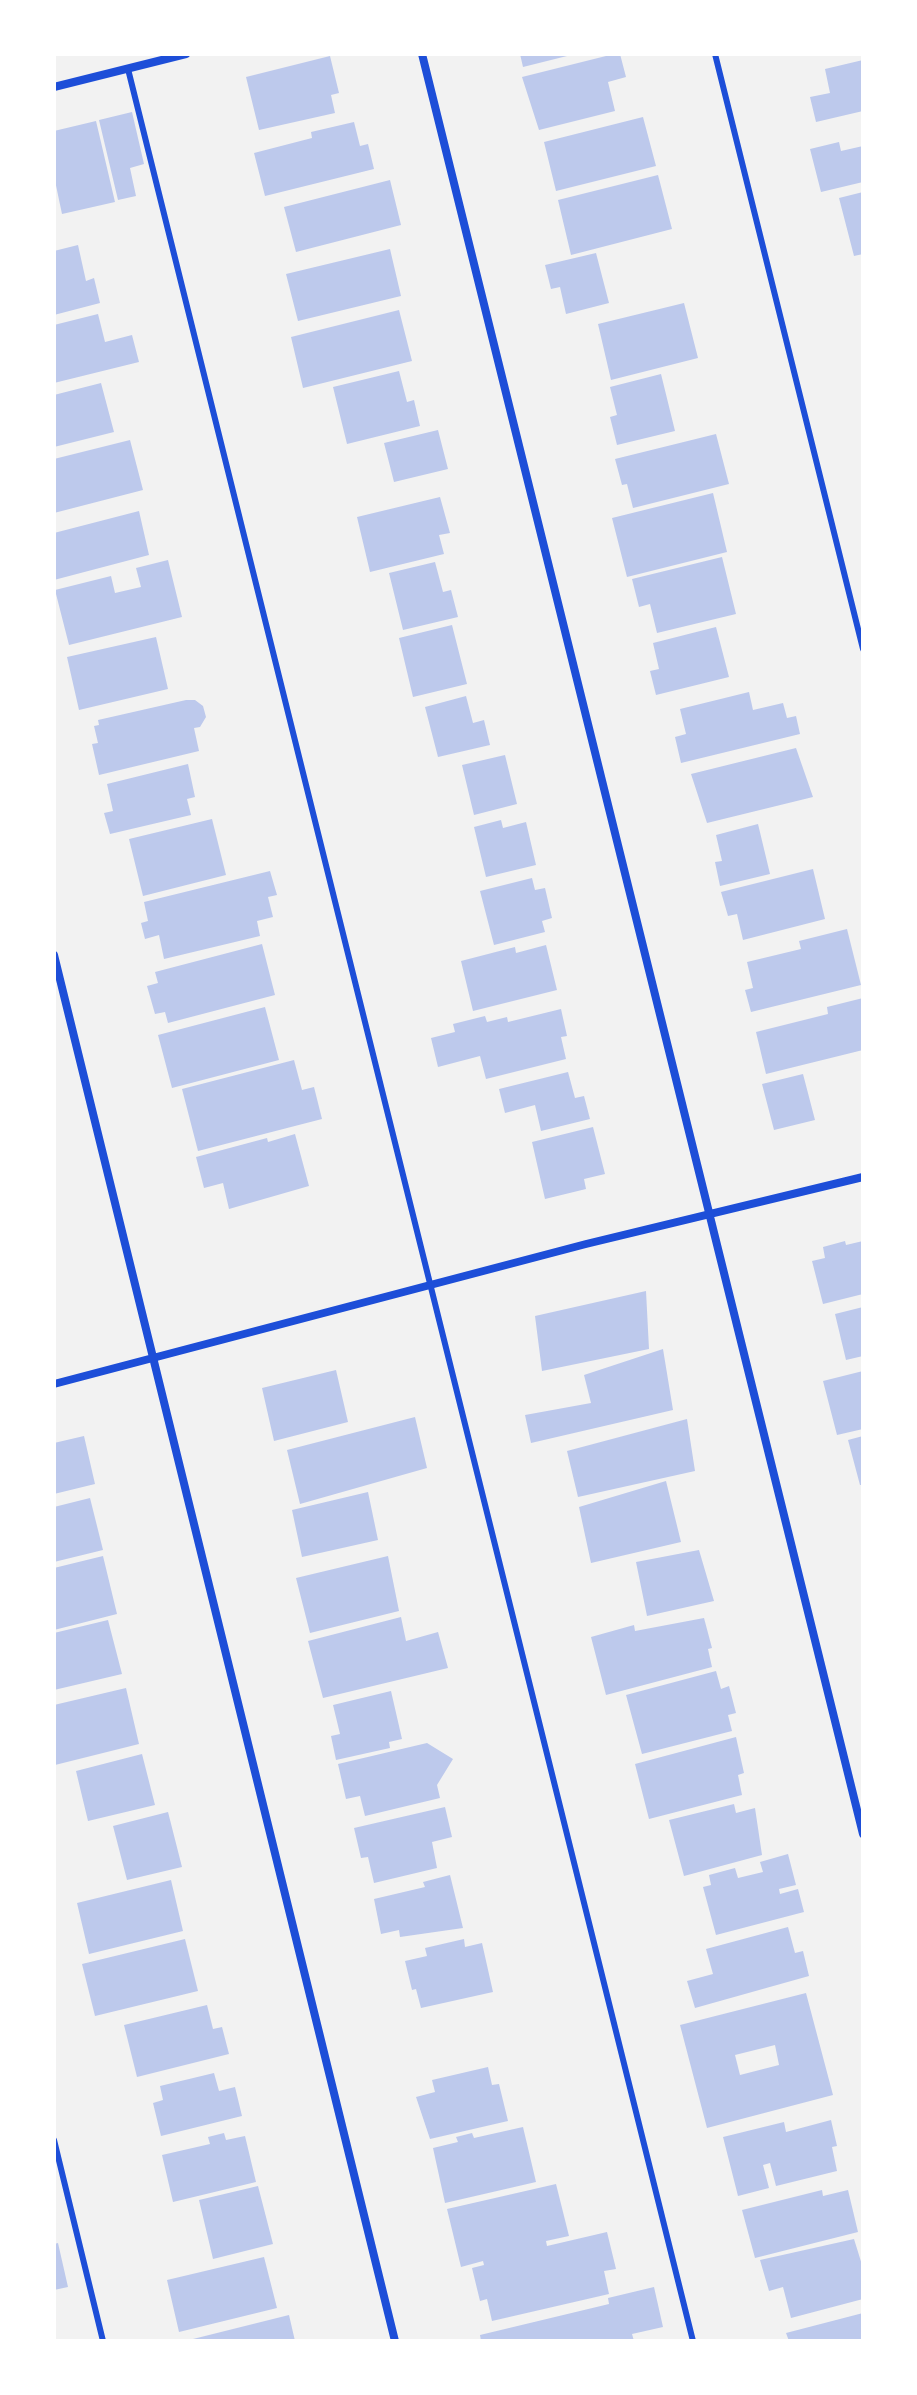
<!DOCTYPE html>
<html>
<head>
<meta charset="utf-8">
<style>
  body { margin:0 }
  #map { position:relative; width:917px; height:2395px; overflow:hidden; background:#f2f2f2; font-family:"Asap Condensed",sans-serif }
  canvas { display:block }
  .frame { position:absolute; inset:0; border:56px solid #fff; pointer-events:none }
</style>
</head>
<body>
<div id="map">
<canvas width="917" height="2395"></canvas>
<div class="frame"></div>
</div>
<script>
const ctx = document.querySelector('canvas').getContext('2d');
ctx.lineJoin = 'round';
function fillPath(path, color) {
  ctx.fillStyle = color;
  ctx.fill(path, 'evenodd');
}
function shape(rows) {
  const path = new Path2D();
  for (const r of rows) {
    path.moveTo(r[0], r[1]);
    for (let i = 2; i < r.length; i += 2) path.lineTo(r[i], r[i + 1]);
  }
  return path;
}
function stroke(path, color, width, dash) {
  ctx.strokeStyle = color;
  ctx.lineWidth = width;
  ctx.lineCap = dash ? 'butt' : 'round';
  ctx.setLineDash(dash || []);
  ctx.stroke(path);
}
const building = shape([
  [520,54,571,54,571,55,523,67],
  [614,54,620,54,626,77,608,82,615,111,539,130,522,77],
  [330,56,339,93,331,95,335,113,259,130,246,77],
  [863,60,863,111,816,122,810,97,830,93,825,69],
  [132,112,144,164,130,168,136,196,118,200,99,120],
  [643,117,656,166,556,191,544,142],
  [96,121,115,202,62,214,54,176,54,131],
  [354,122,360,146,368,144,374,169,265,196,254,153,312,138,311,132],
  [839,142,841,151,863,146,863,182,821,192,810,149],
  [658,175,672,229,571,255,558,200],
  [390,180,401,225,296,252,284,207],
  [863,192,863,254,854,256,839,198],
  [78,245,86,281,94,278,100,303,54,315,54,251],
  [390,249,401,296,298,321,286,274],
  [596,253,609,303,566,314,560,287,551,289,545,265],
  [684,303,698,358,611,380,598,324],
  [399,310,412,361,303,388,291,337],
  [98,314,105,342,132,335,139,362,54,383,54,325],
  [399,371,407,402,414,400,420,426,347,444,333,387],
  [661,374,675,431,617,445,610,417,617,415,610,387],
  [101,383,114,432,54,447,54,395],
  [438,430,448,469,394,482,384,443],
  [716,434,729,484,633,508,627,484,622,485,615,459],
  [130,440,143,490,54,513,54,459],
  [713,493,727,552,627,577,612,518],
  [440,497,450,533,439,535,444,554,370,572,357,517],
  [139,511,149,555,54,580,54,533],
  [722,557,736,614,657,633,650,604,639,607,632,579],
  [168,560,182,617,69,645,55,590,111,576,115,593,141,587,136,568],
  [435,562,443,592,451,590,458,617,403,630,389,573],
  [452,625,467,684,413,697,399,638],
  [716,627,729,677,656,695,650,671,659,669,653,643],
  [156,637,168,689,79,710,67,657],
  [749,692,753,710,783,703,787,718,796,716,800,734,681,763,675,737,686,734,680,709],
  [466,696,473,723,484,720,490,745,438,757,425,707],
  [186,700,195,700,203,706,206,717,200,727,194,728,199,751,99,775,92,744,98,743,94,726,99,725,98,720],
  [796,748,813,797,707,823,691,774],
  [505,755,517,804,474,815,462,765],
  [188,764,195,797,187,799,191,815,110,834,104,813,113,811,107,784],
  [212,819,226,875,143,896,129,839],
  [501,820,503,828,526,822,536,865,486,877,474,827],
  [758,824,770,874,720,886,715,862,722,861,716,835],
  [813,869,825,919,743,940,737,914,728,916,721,892],
  [270,871,277,895,268,897,273,917,257,921,260,936,164,959,159,935,145,939,141,923,148,921,144,902],
  [532,878,535,890,545,888,552,918,542,921,545,932,494,945,480,891],
  [847,929,861,985,751,1012,745,990,753,988,747,962,801,949,799,941],
  [262,944,275,995,168,1023,165,1012,155,1014,147,986,158,983,155,972],
  [546,945,557,990,473,1011,461,961,515,947,516,953],
  [863,998,863,1050,766,1074,756,1032,828,1014,827,1007],
  [265,1007,279,1060,172,1088,158,1035],
  [561,1009,567,1036,561,1037,566,1059,486,1079,480,1056,438,1067,431,1038,455,1032,453,1024,485,1016,487,1022,507,1017,508,1022],
  [294,1060,302,1090,314,1087,322,1119,198,1151,182,1089],
  [568,1072,575,1098,584,1096,590,1119,541,1131,535,1105,505,1113,499,1089],
  [803,1074,815,1120,774,1130,762,1084],
  [593,1127,605,1174,584,1179,586,1189,545,1199,532,1142],
  [295,1134,309,1186,229,1209,223,1183,204,1188,196,1157,267,1138,268,1142],
  [845,1241,846,1245,863,1241,863,1294,823,1304,812,1261,825,1258,823,1247],
  [646,1291,649,1349,542,1371,535,1316],
  [863,1307,863,1356,846,1360,835,1314],
  [663,1349,673,1410,531,1443,525,1415,591,1403,584,1375],
  [336,1370,348,1422,274,1441,262,1388],
  [863,1371,863,1429,837,1435,823,1381],
  [415,1417,427,1468,300,1504,287,1450],
  [687,1419,695,1471,578,1497,567,1451],
  [84,1436,95,1484,54,1494,54,1443],
  [863,1436,863,1485,860,1485,848,1440],
  [666,1481,681,1542,591,1563,579,1507],
  [368,1492,378,1540,302,1557,292,1510],
  [90,1498,103,1550,54,1562,54,1507],
  [699,1550,714,1601,647,1616,636,1562],
  [103,1556,117,1614,54,1630,54,1568],
  [388,1556,399,1611,310,1633,296,1578],
  [401,1617,406,1641,438,1632,448,1668,323,1698,308,1641],
  [704,1618,712,1648,708,1649,712,1667,606,1695,591,1637,634,1625,635,1631],
  [108,1620,122,1674,54,1690,54,1633],
  [716,1671,721,1689,729,1686,736,1713,728,1715,732,1731,642,1754,626,1695],
  [126,1688,139,1744,55,1765,54,1705],
  [391,1691,402,1739,389,1742,390,1748,336,1760,331,1736,340,1734,333,1705],
  [736,1737,744,1773,738,1775,742,1795,649,1819,635,1764],
  [427,1743,453,1759,437,1785,440,1798,365,1816,360,1796,346,1799,338,1764],
  [142,1754,155,1805,88,1821,76,1771],
  [734,1804,736,1813,755,1808,762,1855,684,1876,669,1820],
  [445,1807,452,1837,432,1842,437,1868,374,1883,368,1857,361,1858,354,1828],
  [168,1812,182,1867,127,1880,113,1826],
  [788,1854,796,1885,779,1889,780,1894,798,1889,804,1912,716,1935,703,1887,711,1885,709,1875,735,1868,738,1878,763,1872,760,1862],
  [450,1875,463,1928,400,1937,399,1930,381,1934,374,1899,425,1887,423,1882],
  [171,1880,183,1931,89,1954,77,1903],
  [788,1927,795,1953,803,1951,809,1976,695,2008,687,1981,713,1974,706,1949],
  [185,1939,198,1991,95,2016,82,1964],
  [464,1939,465,1947,482,1943,493,1992,421,2008,416,1989,412,1990,405,1961,427,1956,425,1948],
  [806,1993,833,2095,707,2128,680,2025],
  [775,2045,779,2065,740,2075,735,2055],
  [207,2005,213,2029,222,2027,229,2054,137,2077,124,2025],
  [488,2067,492,2085,499,2084,508,2121,430,2139,416,2097,435,2092,432,2080],
  [214,2073,219,2091,235,2087,242,2116,161,2136,153,2103,163,2100,160,2086],
  [831,2120,837,2146,832,2147,837,2171,776,2186,770,2163,763,2165,769,2188,738,2196,723,2137,784,2122,786,2132],
  [523,2127,536,2182,445,2203,433,2148,458,2142,456,2137,472,2133,474,2138],
  [224,2133,226,2140,245,2136,256,2182,173,2202,162,2155,210,2144,208,2137],
  [556,2184,569,2236,546,2241,547,2246,607,2232,616,2269,604,2271,609,2294,492,2321,487,2299,480,2301,472,2268,484,2265,483,2261,461,2267,447,2209],
  [258,2186,273,2244,213,2259,199,2200],
  [822,2190,823,2196,848,2190,858,2232,755,2258,742,2210],
  [854,2239,863,2268,863,2299,791,2318,783,2287,769,2291,760,2260],
  [58,2243,68,2287,54,2290,54,2244],
  [264,2257,277,2308,179,2332,167,2280],
  [654,2287,663,2327,632,2334,634,2341,481,2341,480,2335,609,2304,608,2298],
  [863,2313,863,2341,789,2341,786,2333],
  [289,2315,295,2341,189,2341,189,2340]
]);
const service = shape([
  [715,54,863,649],
  [128,69,693,2341],
  [54,2140,103,2341]
]);
const minor = shape([
  [422,54,863,1834],
  [54,87,186,54],
  [54,955,395,2341],
  [54,1384,586,1244,863,1177]
]);
fillPath(building, '#bdc9ec');
stroke(service, '#1d4ed8', 6);
stroke(minor, '#1d4ed8', 8);
</script>
</body>
</html>
